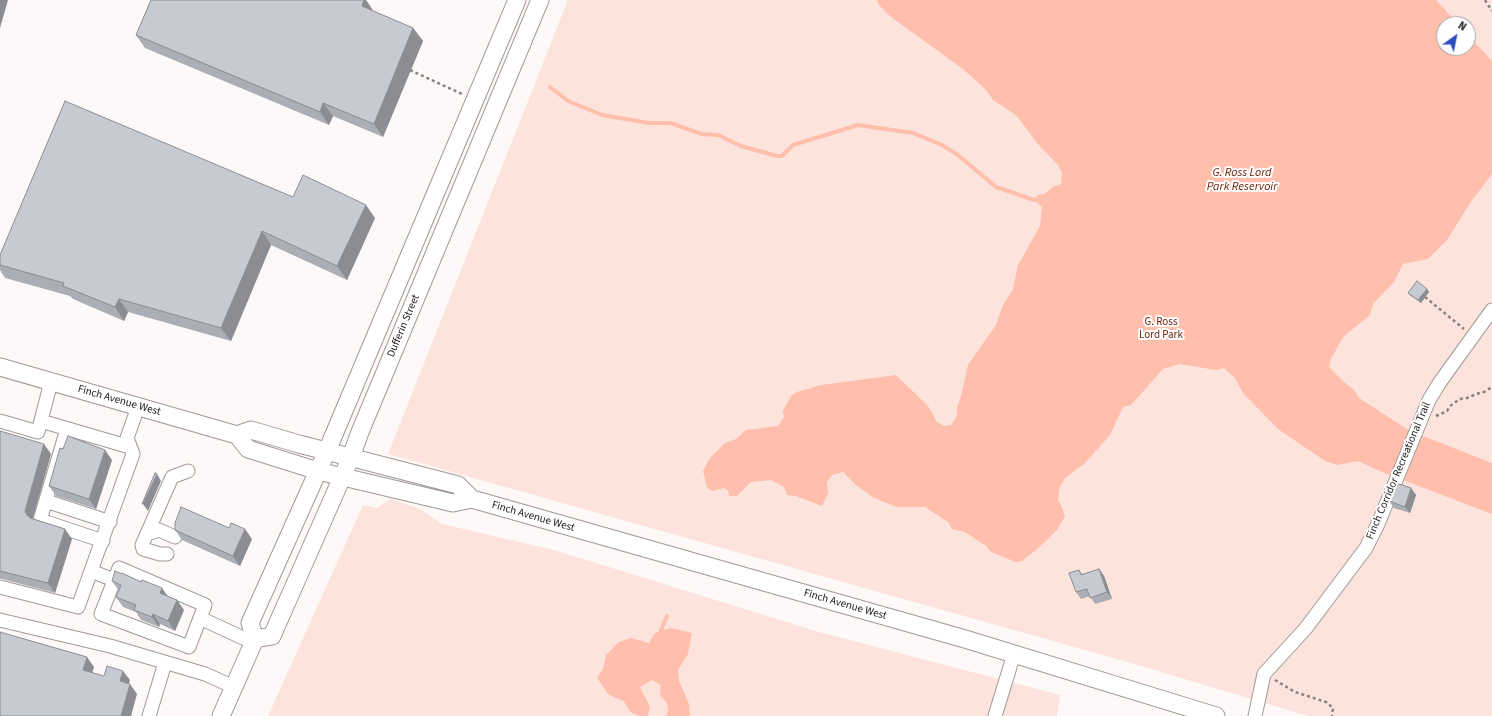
<!DOCTYPE html>
<html>
<head>
<meta charset="utf-8">
<style>
  body { margin:0 }
  #map { position:relative; width:1492px; height:716px; overflow:hidden; background:#fef9f8; font-family:"Source Sans 3",sans-serif }
  canvas { display:block }
  .north { position:absolute; left:1436px; top:16px; width:40px; height:40px; box-sizing:border-box; background:#fff; border:1px solid #a4a3a3; border-radius:50%; rotate:33deg; font-size:11px; font-weight:700; line-height:16px; text-align:center; color:#1c1918 }
  .north::after { content:''; display:block; margin:auto; width:14px; height:18px; background:#2f4ebe; clip-path:polygon(50% 0,100% 100%,50% 72%,0 100%) }
</style>
</head>
<body>
<div id="map">
<canvas width="1492" height="716"></canvas>
<div class="north">N</div>
</div>
<script>
const ctx = document.querySelector('canvas').getContext('2d');
ctx.lineJoin = 'round';
function fillPath(path, color) {
  ctx.fillStyle = color;
  ctx.fill(path, 'evenodd');
}
function shape(rows) {
  const path = new Path2D();
  for (const r of rows) {
    path.moveTo(r[0], r[1]);
    for (let i = 2; i < r.length; i += 2) path.lineTo(r[i], r[i + 1]);
  }
  return path;
}
function stroke(path, color, width, dash) {
  ctx.strokeStyle = color;
  ctx.lineWidth = width;
  ctx.lineCap = dash ? 'butt' : 'round';
  ctx.setLineDash(dash || []);
  ctx.stroke(path);
}
function write(font, color, halo, rows, align = 'center') {
  ctx.font = font + ' "Source Sans 3",sans-serif';
  ctx.lineWidth = 4;
  ctx.setLineDash([]);
  ctx.textBaseline = 'middle';
  ctx.strokeStyle = halo;
  ctx.fillStyle = color;
  for (const [text, x, y, turn = 0] of rows) {
    ctx.save();
    ctx.translate(x, y);
    ctx.rotate((+turn || 0) * Math.PI / 180);
    ctx.textAlign = isNaN(turn) ? turn : align;
    if (halo) ctx.strokeText(text, 0, 0);
    ctx.fillText(text, 0, 0);
    ctx.restore();
  }
}
const green = shape([
  [568,0,1492,0,1492,716,1308,716,1131,663,388,454],
  [1444,24,1468,24,1468,48,1444,48],
  [391,499,420,509,442,524,554,550,819,632,1060,695,1057,716,268,716,363,505,377,508]
]);
const water = shape([
  [877,0,1436,0,1458,24,1444,24,1444,48,1468,48,1468,35,1492,61,1492,174,1470,203,1447,240,1428,259,1403,264,1394,282,1373,304,1370,315,1343,337,1331,359,1329,367,1344,382,1354,390,1359,398,1410,431,1492,463,1492,514,1382,472,1358,461,1337,465,1325,461,1278,429,1243,393,1235,378,1224,368,1216,370,1180,364,1163,369,1131,405,1123,407,1110,435,1085,463,1065,478,1060,486,1058,501,1060,503,1065,516,1057,530,1036,550,1022,561,1016,562,991,552,986,546,965,532,952,529,948,522,925,507,897,507,874,498,857,486,843,472,832,475,827,482,828,493,822,506,796,496,787,495,784,487,771,480,751,482,737,496,729,496,728,491,724,488,712,491,707,487,703,471,710,458,725,443,736,439,746,430,778,426,784,417,783,411,791,396,797,392,821,385,896,375,928,406,937,422,944,426,951,425,957,416,957,408,961,396,968,365,996,325,1003,305,1013,289,1018,265,1040,226,1042,207,1034,200,1038,195,1044,194,1053,187,1061,184,1062,173,1058,165,1037,143,1017,116,993,100,986,90,963,69,891,17,879,5],
  [671,628,692,633,688,654,678,670,679,681,689,704,690,716,666,716,668,711,667,703,660,695,661,685,652,680,640,687,650,707,648,716,639,716,630,712,624,701,609,695,597,678,603,669,606,655,619,642,631,638,649,643,654,634,661,630]
]);
const stream = shape([
  [550,87,568,101,602,115,649,123,670,123,702,134,718,135,741,146,777,156,782,156,793,145,858,125,913,133,942,145,958,155,996,187,1034,200],
  [662,633,661,630,667,616]
]);
const path = shape([
  [1485,0,1492,11],
  [410,70,462,94],
  [1425,297,1464,329],
  [1436,416,1447,411,1450,406,1460,399,1467,398,1476,394,1484,392,1492,387],
  [1275,680,1295,692,1326,702,1333,708,1332,716]
]);
const minor = shape([
  [0,421,38,432,51,382],
  [41,421,130,447],
  [67,429,40,520,103,541],
  [46,501,110,522],
  [147,534,159,530,175,537],
  [167,554,160,554,143,549,142,545,172,477,188,471],
  [119,568,205,605,189,647,101,614,119,568],
  [91,571,114,580],
  [0,587,78,607,133,454,127,438,138,407],
  [200,618,254,643],
  [0,620,110,646,205,674,234,687],
  [149,716,165,663],
  [995,716,1014,654],
  [1255,716,1264,674,1306,628,1366,548,1378,524,1429,400,1440,382,1492,310]
]);
const major = shape([
  [0,367,237,435,248,449,318,471,453,503,472,499,965,639,1216,716],
  [237,435,251,430,299,444,458,485,472,499],
  [255,639,272,636,351,457,360,432,540,0],
  [221,716,255,639,250,623,327,451,517,0]
]);
const wall = shape([
  [151,0,366,0,373,11,413,28,423,41,383,137,333,116,329,125,145,48,136,35],
  [293,197,375,218,347,280,271,245,231,341,128,312,124,321,73,299,70,296,5,278,0,270,0,255],
  [1427,289,1429,292,1421,303,1411,296,1408,293],
  [0,431,51,454,33,518,72,539,55,593,2,579,0,579],
  [112,460,96,509,56,496,49,486],
  [1411,488,1416,495,1410,513,1394,508,1389,501],
  [175,530,252,539,240,566,182,540],
  [1099,569,1104,576,1112,599,1095,604,1090,596,1081,599,1076,592,1079,570,1082,574],
  [112,581,141,582,162,588,167,596,184,610,175,631,160,624,159,627,141,620,136,612,123,607,116,597,119,591]
]);
const shadedWall = shape([
  [0,0,8,0,0,28],
  [364,0,366,0,374,12,362,6],
  [413,28,423,41,383,137,374,124],
  [323,103,333,116,329,125,320,112],
  [366,205,375,218,347,280,337,266],
  [262,231,271,245,231,341,221,328],
  [1427,289,1429,292,1421,303,1418,300],
  [119,299,128,312,124,321,115,307],
  [44,444,51,454,32,521,27,515,25,511],
  [105,450,112,460,96,509,89,499],
  [157,474,161,481,148,511,143,504],
  [1411,488,1416,495,1410,513,1405,507],
  [65,529,72,539,55,593,48,583],
  [245,529,252,539,240,566,233,556],
  [1099,569,1104,576,1112,599,1107,592],
  [162,588,169,598,160,593],
  [177,600,184,610,175,631,168,621],
  [153,614,160,624,159,627,152,617],
  [87,657,94,667,90,680,83,670],
  [123,671,130,680,127,691,120,681],
  [130,684,137,694,131,716,121,716]
]);
const building = shape([
  [151,0,364,0,362,6,413,28,374,124,323,103,320,112,136,35,151,0],
  [65,101,293,197,303,175,366,205,337,266,262,231,221,328,119,299,115,307,63,286,64,283,0,265,0,255,65,101],
  [1417,281,1427,289,1418,300,1408,293,1417,281],
  [0,431,44,444,25,511,27,515,30,518,65,529,48,583,0,571,0,431],
  [68,436,105,450,89,499,49,486,60,448,63,449,68,436],
  [155,473,157,474,143,504,142,504,155,473],
  [1396,483,1411,488,1405,507,1389,501,1396,483],
  [181,507,229,528,231,523,245,529,233,556,175,530,175,523,181,507],
  [1099,569,1107,592,1090,598,1087,589,1076,592,1069,573,1079,570,1081,575,1099,569],
  [115,571,122,574,122,573,141,582,142,580,162,588,160,593,177,600,168,621,153,614,152,617,134,610,136,605,116,597,121,585,112,581,115,571],
  [0,632,87,657,83,670,104,676,107,666,123,671,120,681,130,684,121,716,0,716,0,632]
]);
const parkNames = [
  ["G. Ross",1161,323],
  ["Lord Park",1161,336]
];
const streetNames = [
  ["Dufferin Street",404,326,-67],
  ["Finch Avenue West",119,401,16],
  ["Finch Corridor Recreational Trail",1399,471,-67],
  ["Finch Avenue West",533,517,16],
  ["Finch Avenue West",845,605,16]
];
const waterNames = [
  ["G. Ross Lord",1242,173],
  ["Park Reservoir",1242,187]
];
fillPath(green, '#fce3db');
fillPath(water, '#ffbfac');
stroke(stream, '#ffbfac', 4);
stroke(minor, '#a09996', 15);
stroke(major, '#a09996', 19);
stroke(path, '#878382', 2.5, [3, 3]);
stroke(minor, '#fff', 13);
stroke(major, '#fff', 17);
fillPath(wall, '#abaeb4');
fillPath(shadedWall, '#8b8d92');
fillPath(building, '#c7cad1');
stroke(building, '#8b8d92', 1);
write('11px', '#6b220b', '#fff', parkNames);
write('11px', '#1c1918', '#fff', streetNames);
write('italic 12px', '#631b03', '#fff', waterNames);
</script>
</body>
</html>
